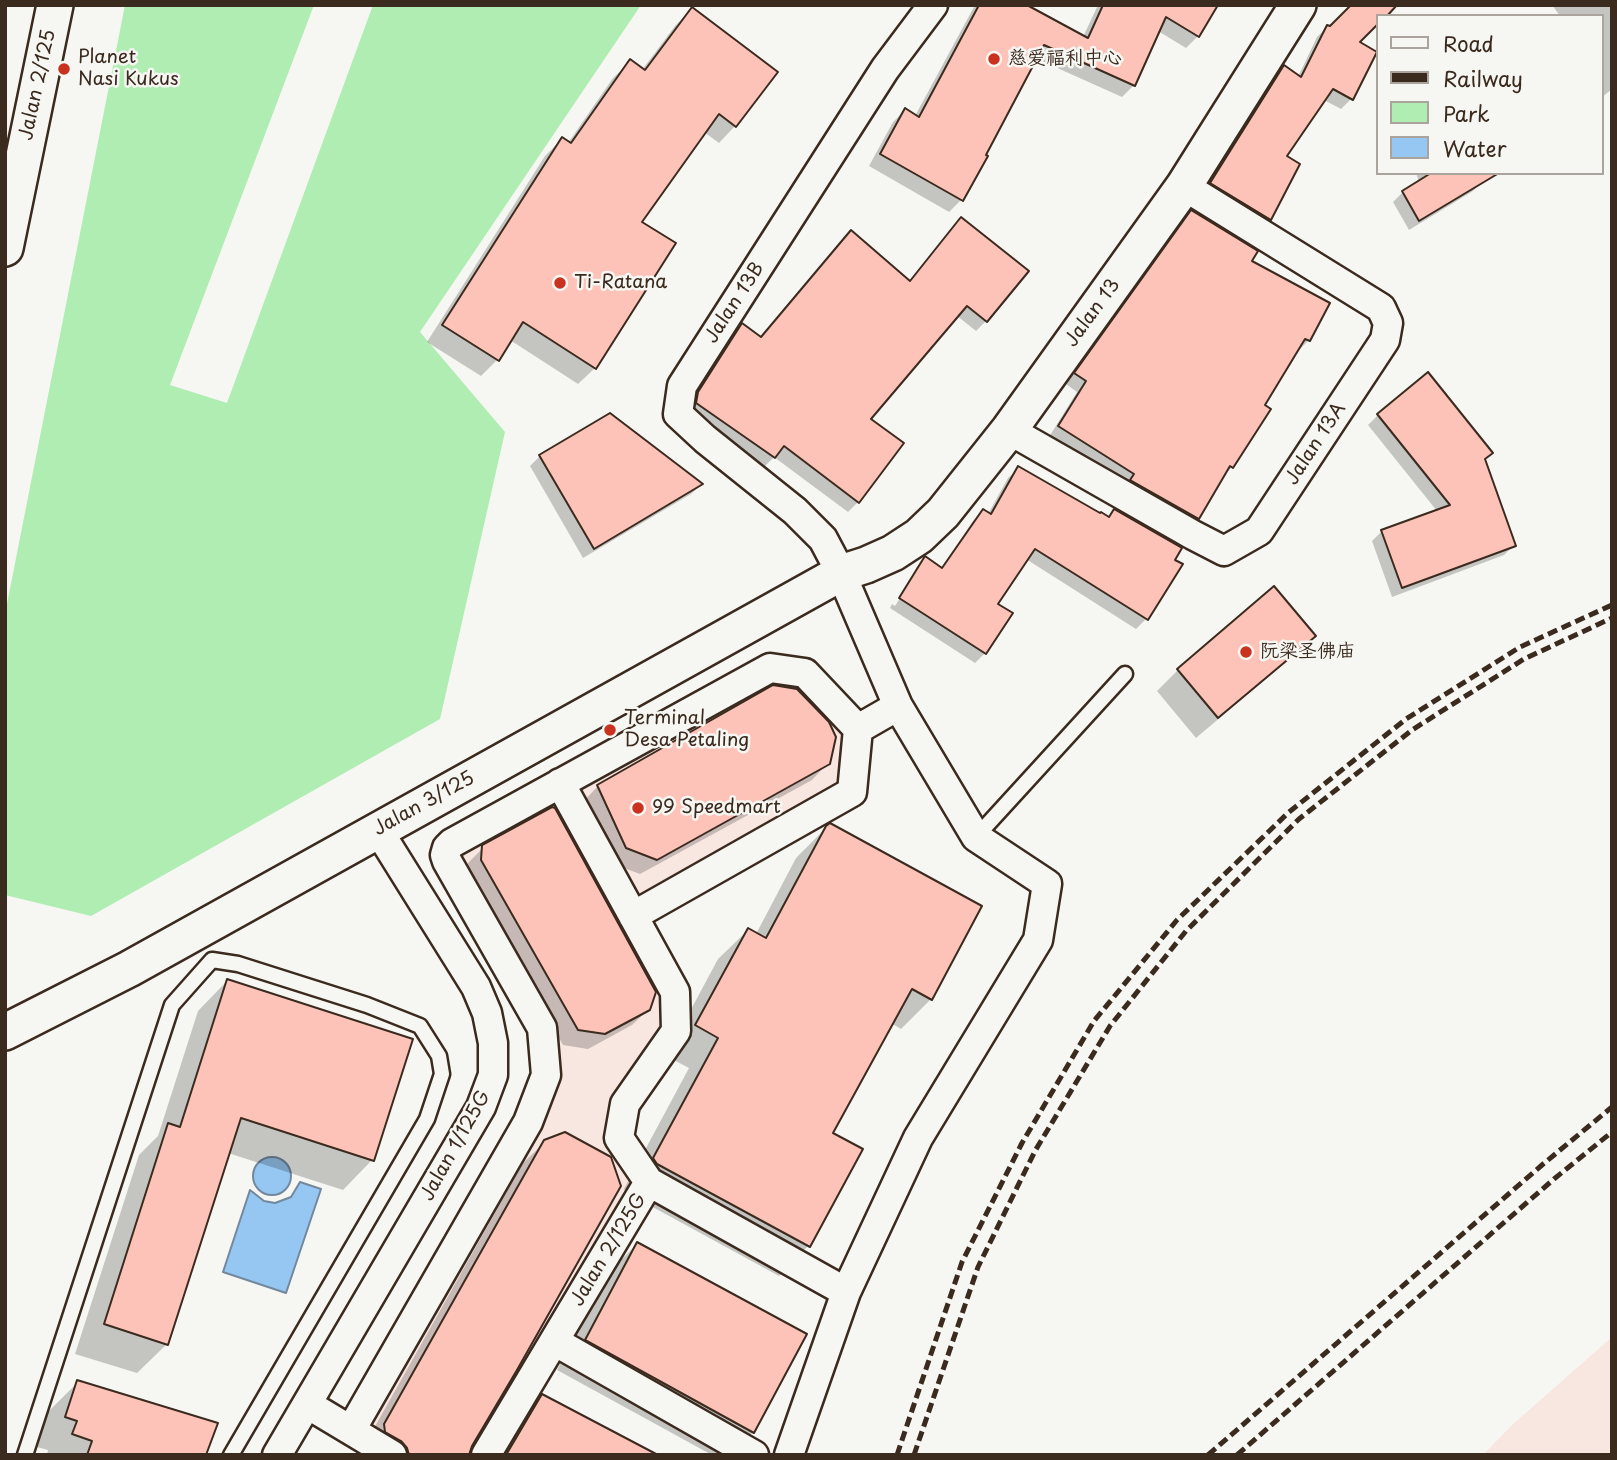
<!DOCTYPE html>
<html>
<head>
<meta charset="utf-8">
<style>
  body { margin:0 }
  #map { position:relative; width:1617px; height:1460px; overflow:hidden; background:#f6f6f2; font-family:"Playpen Sans",sans-serif }
  canvas { display:block }
  .frame { position:absolute; inset:0; border:7px solid #3b2a1e; pointer-events:none }
  .legend { position:absolute; left:1376px; top:14px; width:228px; height:161px; box-sizing:border-box; background:#f6f6f2; border:2px solid #aba49d; margin:0; padding:9px 12px; list-style:none; font-size:21px; color:#3b2a1e }
  .legend li { display:flex; align-items:center; gap:14px; height:35px }
  .legend b { width:35px; border:2px solid #aba49d }
</style>
</head>
<body>
<div id="map">
<canvas width="1617" height="1460"></canvas>
<div class="frame"></div>
<ul class="legend">
<li><b style="height:9px;background:#f6f6f2"></b>Road</li>
<li><b style="height:9px;background:#3b2a1e"></b>Railway</li>
<li><b style="height:19px;background:#b0edb3"></b>Park</li>
<li><b style="height:19px;background:#96c7f2"></b>Water</li>
</ul>
</div>
<script>
const ctx = document.querySelector('canvas').getContext('2d');
ctx.lineJoin = 'round';
function fillPath(path, color) {
  ctx.fillStyle = color;
  ctx.fill(path, 'evenodd');
}
function shape(rows) {
  const path = new Path2D();
  for (const r of rows) {
    if (r.length === 3) {
      path.moveTo(r[0] + r[2], r[1]);
      path.arc(r[0], r[1], r[2], 0, 2 * Math.PI);
      continue;
    }
    path.moveTo(r[0], r[1]);
    for (let i = 2; i < r.length; i += 2) path.lineTo(r[i], r[i + 1]);
  }
  return path;
}
function stroke(path, color, width, dash) {
  ctx.strokeStyle = color;
  ctx.lineWidth = width;
  ctx.lineCap = dash ? 'butt' : 'round';
  ctx.setLineDash(dash || []);
  ctx.stroke(path);
}
function write(font, color, halo, rows, align = 'center') {
  ctx.font = font + ' "Playpen Sans","LXGW WenKai TC",sans-serif';
  ctx.lineWidth = 5;
  ctx.setLineDash([]);
  ctx.textBaseline = 'middle';
  ctx.strokeStyle = halo;
  ctx.fillStyle = color;
  for (const [text, x, y, turn = 0] of rows) {
    ctx.save();
    ctx.translate(x, y);
    ctx.rotate((+turn || 0) * Math.PI / 180);
    ctx.textAlign = isNaN(turn) ? turn : align;
    if (halo) ctx.strokeText(text, 0, 0);
    ctx.fillText(text, 0, 0);
    ctx.restore();
  }
}
const built = shape([
  [772,674,802,678,847,726,841,786,623,908,668,992,666,1029,615,1100,637,1181,474,1455,413,1455,366,1427,556,1077,453,854],
  [1612,1337,1612,1455,1483,1455,1511,1426]
]);
const green = shape([
  [125,5,314,5,170,385,227,403,373,5,641,5,420,332,505,432,440,719,91,916,5,895,5,614]
]);
const water = shape([
  [272,1176,19],
  [300,1182,321,1189,286,1293,223,1272,250,1190,264,1201,275,1203,291,1197,300,1182]
]);
const shadow = shape([
  [975,5,1023,5,1083,37,1098,5,1216,5,1198,36,1186,48,1158,31,1134,85,1122,97,1035,58,961,200,949,212,869,166,893,122,905,110,915,116],
  [1552,5,1612,5,1612,89,1601,98,1601,16,1560,16],
  [692,9,735,126,719,143,704,132,640,222,595,368,578,384,510,340,497,360,481,376,427,342,545,156,562,139,568,143,613,78,630,62,642,70,675,26],
  [1377,16,1377,23,1357,43,1352,98,1341,109,1324,100,1284,157,1298,164,1269,219,1259,229,1201,193,1274,77,1284,67,1298,77,1317,37,1327,27],
  [1416,173,1479,173,1483,181,1473,191,1409,230,1393,202,1403,192,1419,182],
  [1192,212,1250,262,1309,340,1299,350,1297,349,1263,406,1232,467,1222,477,1198,518,1188,528,1049,437,1077,392,1066,384,1182,223],
  [951,230,986,321,976,331,956,315,869,419,858,502,848,512,774,457,764,467,687,413,688,404,732,335,742,325,761,338,909,282],
  [1378,415,1484,460,1514,545,1504,555,1392,597,1372,541,1382,531,1437,511,1368,425],
  [540,456,701,485,691,494,583,558,530,466],
  [1019,468,1107,518,1114,511,1180,565,1146,619,1136,629,1026,559,996,604,985,653,975,663,890,608,892,604,895,606,919,568,916,568,925,559,941,569,973,521,983,511,988,514,1008,478],
  [1274,588,1314,635,1293,656,1196,738,1157,691,1178,670],
  [828,763,812,780,640,874,611,863,583,802,598,786],
  [827,827,931,999,901,1029,891,1023,831,1133,808,1246,779,1276,627,1193,624,1189,689,1068,666,1056,718,959,748,930,756,934,796,858],
  [484,847,649,1009,632,1025,588,1049,563,1045,466,876,468,863],
  [227,981,372,1160,343,1190,228,1153,167,1344,137,1373,75,1354,139,1155,158,1136,198,1011],
  [545,1142,468,1455,369,1455,364,1446,523,1163],
  [637,1244,753,1432,730,1455,712,1455,557,1370,607,1274],
  [78,1382,205,1455,47,1455,48,1450,37,1447,48,1412],
  [542,1396,654,1455,495,1455,512,1426]
]);
const building = shape([
  [979,5,1027,5,1088,38,1103,5,1218,5,1199,37,1166,17,1135,86,1044,45,986,155,988,156,963,201,880,154,905,108,919,117,979,5],
  [1351,5,1397,5,1387,16,1377,16,1377,25,1360,42,1377,52,1353,100,1333,89,1287,156,1300,164,1271,220,1210,183,1284,65,1301,77,1327,25,1330,26,1351,5],
  [692,7,778,72,736,127,719,114,642,222,676,243,596,369,523,322,499,361,442,325,562,137,571,143,630,59,645,70,692,7],
  [1431,173,1499,173,1419,221,1402,191,1431,173],
  [1191,210,1258,251,1252,261,1330,303,1310,341,1305,339,1265,405,1271,409,1233,468,1230,466,1199,519,1130,480,1134,474,1058,426,1086,381,1074,373,1191,210],
  [961,217,1029,271,987,322,967,306,871,419,904,443,859,503,784,446,775,458,696,403,698,392,742,323,761,337,851,230,910,281,961,217],
  [1428,372,1493,453,1485,459,1516,546,1402,588,1381,530,1450,505,1377,414,1428,372],
  [610,413,703,484,594,549,539,455,610,413],
  [1018,466,1100,513,1101,512,1109,517,1114,509,1182,548,1175,560,1183,564,1148,620,1035,549,998,604,1013,613,986,654,899,598,925,556,942,568,983,509,991,514,1018,466],
  [1274,586,1316,636,1218,718,1177,669,1274,586],
  [773,685,797,689,829,722,836,737,830,764,657,860,626,848,597,785,773,685],
  [552,807,555,808,656,992,650,1010,605,1034,578,1030,481,860,482,845,552,807],
  [830,823,982,906,932,1000,912,989,833,1133,863,1149,810,1247,657,1164,653,1158,718,1038,695,1025,748,928,766,938,826,826,830,823],
  [227,979,413,1039,374,1161,241,1118,168,1345,104,1324,168,1123,180,1127,227,979],
  [565,1132,611,1157,621,1186,517,1370,472,1446,469,1455,409,1455,407,1448,401,1441,385,1432,384,1424,544,1140,565,1132],
  [637,1242,807,1334,754,1433,585,1340,637,1242],
  [77,1380,218,1423,206,1455,87,1455,92,1441,72,1434,77,1421,65,1417,77,1380],
  [542,1394,658,1455,506,1455,542,1394]
]);
const service = shape([
  [976,837,1125,674],
  [25,1455,172,1005,212,960,238,964,367,1005,420,1026,439,1056,442,1074,427,1119,231,1455]
]);
const minor = shape([
  [1009,430,1193,535,1224,551,1259,531,1385,340,1388,323,1381,308,1184,186],
  [633,916,852,792,858,729,898,706],
  [649,1182,846,1292],
  [554,1341,754,1455],
  [307,1404,392,1455],
  [351,1430,528,1122,546,1075,542,1028,447,861,445,855,447,848,452,843,770,668,805,673,858,729],
  [277,1455,481,1107,493,1075,493,1043,487,1013,476,987,378,830],
  [486,1455,649,1182,619,1138,625,1104,676,1031,675,992,560,783],
  [789,1455,846,1292,918,1138,1038,940,1047,884,976,837,898,706,841,573,823,539,795,511,705,439,678,414,682,386,885,69,933,5]
]);
const tertiary = shape([
  [5,248,55,5],
  [5,1032,129,969,841,573,866,565,893,553,919,536,943,513,1009,430,1184,186,1298,5]
]);
const rail = shape([
  [897,1455,962,1262,1022,1143,1094,1021,1177,920,1289,812,1406,719,1520,647,1612,605],
  [914,1455,978,1267,1035,1151,1110,1026,1186,931,1299,819,1412,730,1524,659,1612,618],
  [1208,1455,1542,1165,1612,1107],
  [1237,1455,1554,1179,1612,1132]
]);
const markers = [
  [994,59,7,"#c8321e"],
  [64,69,7,"#c8321e"],
  [560,283,7,"#c8321e"],
  [1246,652,7,"#c8321e"],
  [610,730,7,"#c8321e"],
  [638,808,7,"#c8321e"]
];
const poiNames = [
  ["Planet",78,58],
  ["Nasi Kukus",78,80],
  ["慈爱福利中心",1008,59],
  ["Ti-Ratana",574,283],
  ["阮梁圣佛庙",1260,652],
  ["Terminal",624,719],
  ["Desa Petaling",624,741],
  ["99 Speedmart",652,808]
];
const streetNames = [
  ["Jalan 2/125",38,85,-78],
  ["Jalan 13B",735,303,-57],
  ["Jalan 13",1093,313,-54],
  ["Jalan 13A",1316,444,-57],
  ["Jalan 3/125",424,804,-29],
  ["Jalan 1/125G",456,1146,-61],
  ["Jalan 2/125G",609,1250,-59]
];
fillPath(built, '#f8e6e1');
fillPath(green, '#b0edb3');
fillPath(water, '#96c7f2');
stroke(water, '#72889d', 2);
fillPath(shadow, '#0003');
fillPath(building, '#fdc2b8');
stroke(building, '#3b2a1e', 2);
stroke(service, '#3b2a1e', 19);
stroke(minor, '#3b2a1e', 33);
stroke(tertiary, '#3b2a1e', 40);
stroke(service, '#f6f6f2', 14);
stroke(minor, '#f6f6f2', 28);
stroke(tertiary, '#f6f6f2', 35);
stroke(rail, '#3b2a1e', 5, [10, 5]);
for (const [x, y, r, color] of markers) {
  const dot = new Path2D();
  dot.arc(x, y, r, 0, 2 * Math.PI);
  ctx.fillStyle = color;
  ctx.fill(dot);
  stroke(dot, '#f6f6f2', 2.5);
}
write('19px', '#3b2a1e', '#f6f6f2', poiNames, 'left');
write('19px', '#3b2a1e', '#f6f6f2', streetNames);
</script>
</body>
</html>
